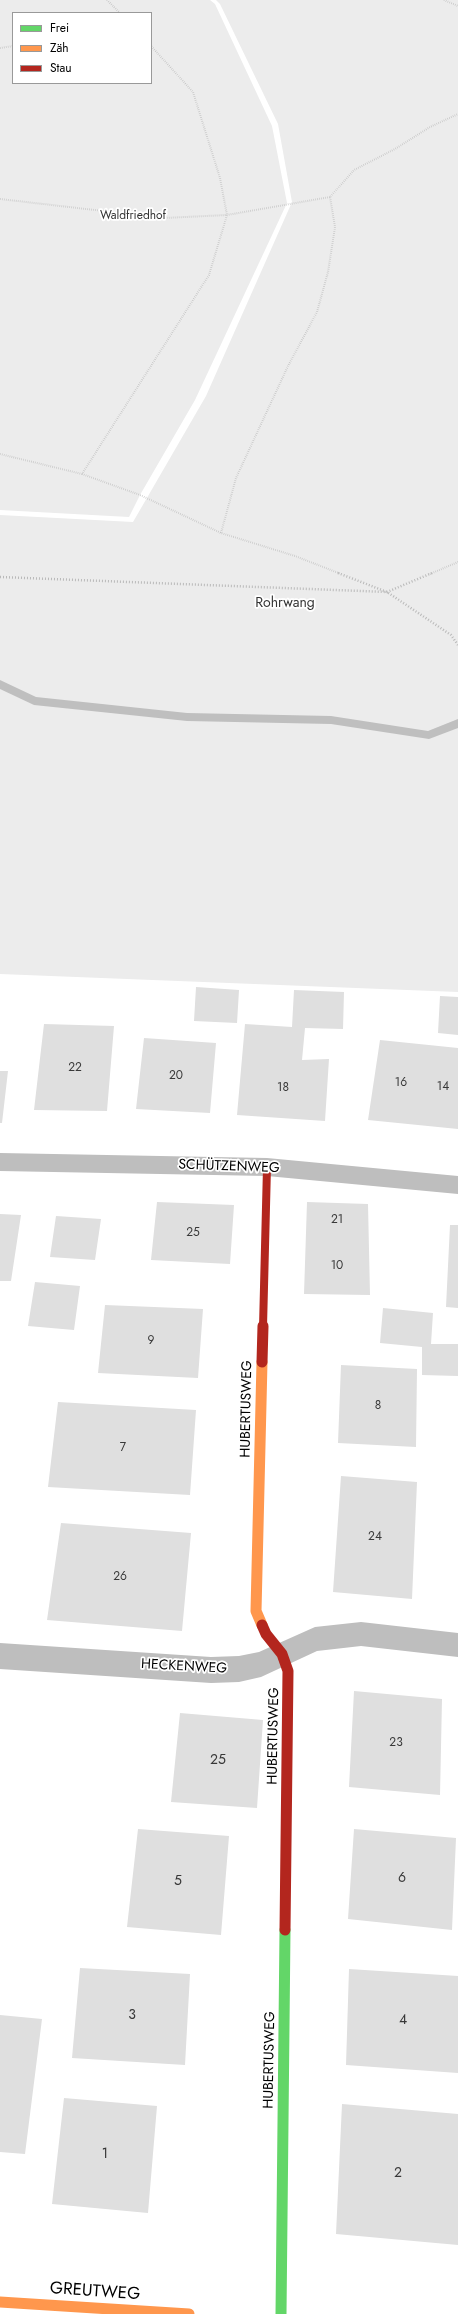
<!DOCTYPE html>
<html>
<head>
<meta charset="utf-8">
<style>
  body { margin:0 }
  #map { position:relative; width:458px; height:2314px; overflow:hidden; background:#fff; font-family:Jost,sans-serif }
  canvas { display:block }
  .legend { position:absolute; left:12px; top:12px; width:140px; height:72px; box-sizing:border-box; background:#fff; border:1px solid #999; margin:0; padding:5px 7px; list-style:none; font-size:12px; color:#000 }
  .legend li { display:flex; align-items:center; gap:8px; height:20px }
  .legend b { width:20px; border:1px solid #999 }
</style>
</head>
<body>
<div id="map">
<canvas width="458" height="2314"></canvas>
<ul class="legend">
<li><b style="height:5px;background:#63d668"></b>Frei</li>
<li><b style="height:5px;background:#ff974d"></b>Zäh</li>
<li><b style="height:5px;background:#b3261e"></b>Stau</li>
</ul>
</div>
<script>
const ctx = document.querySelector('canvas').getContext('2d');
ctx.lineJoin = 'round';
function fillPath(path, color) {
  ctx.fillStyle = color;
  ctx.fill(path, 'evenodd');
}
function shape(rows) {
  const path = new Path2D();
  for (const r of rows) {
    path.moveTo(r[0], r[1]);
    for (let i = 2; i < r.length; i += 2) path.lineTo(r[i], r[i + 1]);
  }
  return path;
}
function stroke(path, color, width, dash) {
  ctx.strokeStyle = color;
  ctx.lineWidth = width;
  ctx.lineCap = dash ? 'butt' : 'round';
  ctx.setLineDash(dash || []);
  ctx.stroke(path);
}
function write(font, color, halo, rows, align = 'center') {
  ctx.font = font + ' Jost,sans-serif';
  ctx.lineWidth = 3.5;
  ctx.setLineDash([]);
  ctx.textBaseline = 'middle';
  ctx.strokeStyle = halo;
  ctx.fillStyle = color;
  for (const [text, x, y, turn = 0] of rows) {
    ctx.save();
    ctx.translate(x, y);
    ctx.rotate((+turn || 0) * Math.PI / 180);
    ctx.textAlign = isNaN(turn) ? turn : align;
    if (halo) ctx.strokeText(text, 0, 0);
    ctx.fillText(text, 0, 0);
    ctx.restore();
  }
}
const green = shape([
  [0,0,210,0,215,4,272,126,287,203,195,400,140,495,129,517,0,510],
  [13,13,151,13,151,83,13,83],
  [216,0,458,0,458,992,0,974,0,515,133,522,206,396,292,202,278,124,220,4]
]);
const stream = shape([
  [0,680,36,697,187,713,331,716,428,731,458,719,458,728,429,739,331,724,187,721,34,705,0,689,0,680]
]);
const building = shape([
  [196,987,239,990,237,1023,194,1021],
  [294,990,344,992,343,1029,305,1028,302,1060,329,1059,325,1121,237,1115,245,1024,292,1027],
  [440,996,458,997,458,1035,438,1033],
  [44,1024,114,1026,107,1111,34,1110],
  [144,1038,216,1043,210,1113,136,1109],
  [380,1040,458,1048,458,1129,368,1120],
  [0,1071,8,1071,2,1123,0,1123],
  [157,1202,234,1205,230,1264,151,1260],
  [307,1202,368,1204,370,1295,304,1294],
  [0,1214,21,1215,11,1281,0,1281],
  [56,1216,101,1219,95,1260,50,1257],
  [450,1225,458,1225,458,1308,446,1307],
  [35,1282,80,1286,74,1330,28,1326],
  [105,1305,203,1309,198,1378,98,1373],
  [383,1308,433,1313,431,1344,458,1344,458,1376,422,1375,422,1347,380,1343],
  [341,1365,417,1369,416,1447,338,1443],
  [58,1402,196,1410,190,1495,48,1487],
  [341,1476,417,1482,412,1599,333,1592],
  [61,1523,191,1533,182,1631,47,1620],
  [354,1691,442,1699,440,1795,349,1787],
  [180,1713,263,1720,257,1808,171,1802],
  [138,1829,229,1836,221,1935,127,1927],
  [354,1829,456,1838,452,1930,348,1919],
  [80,1968,190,1974,185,2065,72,2058],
  [349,1969,458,1976,458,2073,346,2065],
  [0,2015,42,2019,25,2154,0,2152],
  [64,2098,157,2106,148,2213,52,2204],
  [342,2104,458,2114,458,2245,336,2234]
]);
const pathFar1 = shape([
  [107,0,120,13],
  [444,0,458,6],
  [0,48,13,46],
  [0,199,164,218,227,215,330,197],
  [0,454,82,474,209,275,227,215,220,178,193,92,151,46],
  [82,474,140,495,221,533,295,556,341,574],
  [221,533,236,478,288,366,317,312,328,272,335,227,330,197,354,170,395,149,430,127,458,114],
  [430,574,458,562]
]);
const path = shape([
  [338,573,387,592,451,635,458,645],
  [0,577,387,592,432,573]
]);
const street = shape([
  [0,1153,267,1158,458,1176,458,1194,267,1176,0,1171,0,1153],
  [361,1622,458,1633,458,1657,361,1646,317,1651,261,1677,239,1682,211,1683,0,1669,0,1643,211,1657,239,1656,259,1652,315,1627,361,1622]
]);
const fast = shape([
  [281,2314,285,1930]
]);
const slow = shape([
  [262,1362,256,1611,262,1625],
  [0,2302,189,2314]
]);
const jamFar1 = shape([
  [263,1327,267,1167]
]);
const jam = shape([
  [262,1362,263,1326],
  [262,1625,266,1634,282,1654,288,1671,285,1930]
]);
const farParknames = [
  ["Waldfriedhof",133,216]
];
const numberNames = [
  ["22",75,1068],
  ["20",176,1076],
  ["16",401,1083],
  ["14",443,1087],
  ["18",283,1088],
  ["21",337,1220],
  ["25",193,1233],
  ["10",337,1266],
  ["9",151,1341],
  ["8",378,1406],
  ["7",123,1448],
  ["24",375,1537],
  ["26",120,1577],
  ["23",396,1743]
];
const parkNames = [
  ["Rohrwang",285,604]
];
const streetNames = [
  ["SCHÜTZENWEG",229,1167,2],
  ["HUBERTUSWEG",247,1409,-89],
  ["HECKENWEG",184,1667,3],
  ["HUBERTUSWEG",274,1736,-89],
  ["HUBERTUSWEG",270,2060,-89]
];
const nearNumbernames = [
  ["25",218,1761],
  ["6",402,1879],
  ["5",178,1882],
  ["3",132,2016],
  ["4",403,2021],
  ["1",105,2155],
  ["2",398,2174]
];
const nearStreetnames = [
  ["GREUTWEG",95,2292,4]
];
fillPath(green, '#ececec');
fillPath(stream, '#bfbfbf');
fillPath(building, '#dfdfdf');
stroke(pathFar1, '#b9b9b9', 2, [0.5, 1.5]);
stroke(path, '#b9b9b9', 2.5, [1, 2]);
fillPath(street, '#bebebe');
stroke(fast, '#63d668', 11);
stroke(slow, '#ff974d', 11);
stroke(jamFar1, '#b3261e', 8);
stroke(jam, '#b3261e', 11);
write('12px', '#333', '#fff', farParknames);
write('12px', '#383838', null, numberNames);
write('14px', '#333', '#fff', parkNames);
write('14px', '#000', '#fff', streetNames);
write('14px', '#383838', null, nearNumbernames);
write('17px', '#000', '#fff', nearStreetnames);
</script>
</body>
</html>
